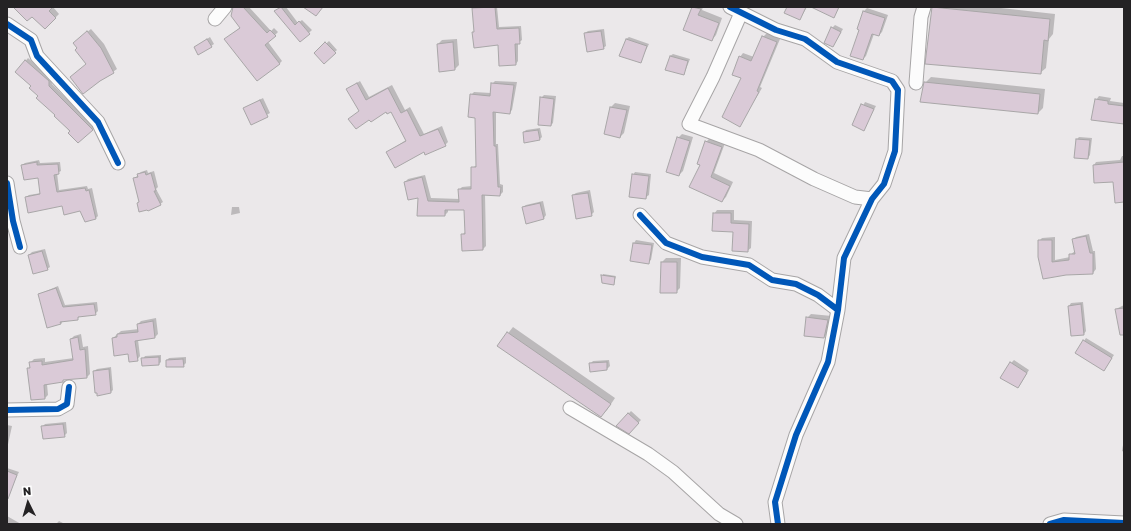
<!DOCTYPE html>
<html>
<head>
<meta charset="utf-8">
<style>
  body { margin:0 }
  #map { position:relative; width:1131px; height:531px; overflow:hidden; background:#ebe8ea; font-family:"Golos Text",sans-serif }
  canvas { display:block }
  .frame { position:absolute; inset:0; border:8px solid #242224; pointer-events:none }
  .north { position:absolute; left:8px; top:483px; width:40px; height:40px; -webkit-text-stroke:3px #fff; paint-order:stroke; rotate:355deg; font-size:11px; font-weight:700; line-height:16px; text-align:center; color:#242224 }
  .north::after { content:''; display:block; margin:auto; width:14px; height:18px; background:#242224; clip-path:polygon(50% 0,100% 100%,50% 72%,0 100%) }
</style>
</head>
<body>
<div id="map">
<canvas width="1131" height="531"></canvas>
<div class="frame"></div>
<div class="north">N</div>
</div>
<script>
const ctx = document.querySelector('canvas').getContext('2d');
ctx.lineJoin = 'round';
function fillPath(path, color) {
  ctx.fillStyle = color;
  ctx.fill(path, 'evenodd');
}
function shape(rows) {
  const path = new Path2D();
  for (const r of rows) {
    path.moveTo(r[0], r[1]);
    for (let i = 2; i < r.length; i += 2) path.lineTo(r[i], r[i + 1]);
  }
  return path;
}
function stroke(path, color, width, dash) {
  ctx.strokeStyle = color;
  ctx.lineWidth = width;
  ctx.lineCap = dash ? 'butt' : 'round';
  ctx.setLineDash(dash || []);
  ctx.stroke(path);
}
const shadow = shape([
  [20,7,53,7,59,14,45,28],
  [235,7,249,7,271,31,274,28,278,32,268,42,282,61,279,64,229,36,241,27],
  [281,7,286,7,298,23,302,20,312,30,300,41,278,9],
  [474,7,497,7,499,27,521,26,522,40,518,43,518,61,516,64,499,44,473,33,475,30],
  [693,7,703,7,702,10,722,18,716,35,712,40,685,29],
  [788,7,807,7,800,19],
  [933,7,992,7,1055,14,1053,34,1049,39,1046,68,1040,73,927,63],
  [867,8,888,15,882,32,879,35,874,34,866,56,863,59,861,29,864,11],
  [835,25,843,29,833,46,832,28],
  [91,29,104,44,117,69,83,93,87,64,78,48,77,40],
  [604,29,606,46,603,48,585,33,588,31],
  [767,33,780,39,760,87,762,88,740,125,742,78,740,57,743,53,754,57,763,37],
  [210,37,214,44,211,46,195,47],
  [629,37,649,44,640,62,626,39],
  [457,39,459,65,455,69,438,44,442,40],
  [329,41,337,50,324,62,316,53],
  [673,54,690,59,684,74,670,56],
  [28,58,51,78,52,84,95,127,78,142,32,85,16,72],
  [931,77,1045,89,1043,108,1038,113,925,83],
  [360,81,369,97,392,85,405,110,410,107,424,134,442,126,448,142,445,145,424,150,387,152,406,140,391,110,360,110,347,89],
  [495,81,517,82,512,110,509,113,496,111,496,144,498,144,500,184,503,185,503,192,500,195,485,194,486,246,483,249,462,235,465,232,465,209,448,209,448,212,445,215,419,197,405,182,408,179,425,175,431,198,460,199,459,190,462,187,472,186,472,168,477,165,476,117,471,95,474,92,491,93,492,84],
  [544,95,556,96,553,123,551,125,541,98],
  [1099,96,1111,98,1110,101,1124,103,1124,123,1096,100],
  [263,98,270,113,252,123,244,108],
  [865,102,876,106,864,129,853,125],
  [615,103,630,106,624,133,620,137,605,133,611,107],
  [540,128,542,137,539,140,524,132,526,130],
  [682,134,693,137,683,171,679,175,678,138],
  [1079,137,1092,138,1090,155,1088,158,1077,139],
  [710,138,725,143,714,173,733,182,726,197,722,201,701,165,706,142],
  [1122,156,1124,156,1124,201,1114,181,1094,165,1096,162,1120,160],
  [39,160,40,163,60,162,61,171,57,173,59,190,87,186,88,189,92,188,98,216,96,218,81,210,26,197,29,195,41,193,39,176,22,165,25,163],
  [147,170,148,173,154,171,158,187,156,189,163,202,160,204,140,202,134,179,141,172],
  [635,172,651,174,649,195,646,197,633,175],
  [590,190,594,212,591,215,573,195,576,193],
  [543,201,546,215,544,218,527,222,523,207,526,205],
  [232,207,239,207,240,213,231,215],
  [717,210,734,210,734,220,752,221,751,248,747,251,734,231,714,214],
  [1089,234,1093,251,1095,251,1096,269,1093,273,1066,274,1044,278,1039,241,1042,238,1055,237,1055,260,1070,257,1070,255,1075,251,1073,240,1076,237],
  [636,240,654,243,651,260,648,262,631,260,634,243],
  [45,249,50,267,47,269,29,255,32,252],
  [666,258,681,258,680,288,676,292,662,262],
  [603,274,616,276,614,283,603,282],
  [58,286,65,305,97,302,98,311,95,314,80,316,77,319,63,321,61,324,39,294],
  [1083,302,1086,331,1084,334,1069,306,1071,303],
  [1124,305,1124,332,1116,309],
  [811,314,832,316,828,333,824,337,807,318],
  [156,318,158,334,155,337,138,340,140,356,137,360,113,338,121,331,139,329,138,324,141,321],
  [513,327,615,398,607,410,601,416,498,346],
  [81,334,83,347,88,346,90,374,87,377,65,379,62,381,47,384,48,395,45,398,28,369,31,366,30,363,34,359,45,358,45,362,74,358,71,339,74,336],
  [1086,338,1114,355,1106,367,1084,341],
  [161,355,161,362,159,364,143,359,145,356],
  [186,357,186,363,183,366,167,360,169,358],
  [609,360,610,366,607,369,590,364,593,361],
  [1014,360,1029,370,1020,385,1011,363],
  [111,367,113,390,111,392,94,371,97,369],
  [631,411,641,420,629,432,618,425],
  [66,422,67,433,64,436,42,427,45,424],
  [7,425,12,426,7,449],
  [1124,439,1124,452,1122,451],
  [7,468,19,472,11,488,7,487],
  [7,516,21,524,7,524],
  [59,521,65,524,56,524]
]);
const building = shape([
  [13,7,53,7,49,11,56,18,45,29,32,17,27,21,13,7],
  [233,7,243,7,267,33,270,30,276,36,265,45,280,64,257,81,224,39,240,28,231,16,233,7],
  [281,7,295,25,299,21,310,34,300,42,274,11,281,7],
  [303,7,323,7,316,16,303,7],
  [495,7,497,29,519,28,520,44,515,44,516,65,499,66,498,45,474,48,472,32,474,32,472,8,495,7],
  [692,7,701,9,698,15,719,23,712,41,683,30,692,7],
  [787,7,806,7,800,20,784,13,787,7],
  [811,7,839,7,834,18,811,7],
  [932,7,1050,19,1048,41,1044,40,1041,74,925,64,932,7],
  [863,11,885,18,879,36,872,34,863,60,850,56,859,30,857,29,863,11],
  [831,27,841,32,833,47,824,43,831,27],
  [87,31,101,48,114,73,100,81,83,94,70,77,86,64,75,50,77,48,73,43,87,31],
  [601,31,604,49,587,52,584,33,601,31],
  [762,36,777,42,757,91,759,92,740,127,722,117,741,78,732,75,739,56,751,61,762,36],
  [207,39,212,47,198,55,194,47,207,39],
  [626,39,647,46,641,63,619,56,626,39],
  [325,42,336,53,324,64,314,53,325,42],
  [453,42,455,70,439,72,437,44,453,42],
  [670,56,688,61,684,75,665,70,670,56],
  [25,60,49,81,49,86,93,130,78,143,68,133,70,131,54,116,55,115,36,98,38,96,29,88,31,86,15,72,25,60],
  [924,82,1040,94,1038,114,920,102,924,82],
  [357,83,366,100,388,88,401,113,407,110,420,136,438,129,446,146,425,155,424,152,395,168,386,152,406,141,391,112,387,114,386,112,371,122,369,120,356,129,348,119,359,111,346,89,357,83],
  [491,83,514,85,510,114,493,112,494,146,496,146,498,187,501,187,500,196,482,195,483,250,462,251,461,234,465,234,464,210,445,210,445,216,417,216,418,198,408,200,404,182,422,177,428,201,459,202,458,189,471,189,471,167,476,167,475,118,468,117,470,94,490,96,491,83],
  [540,97,554,99,551,126,538,125,540,97],
  [1095,99,1108,101,1108,104,1124,106,1124,124,1091,120,1095,99],
  [260,100,268,117,251,125,243,108,260,100],
  [861,104,874,109,864,131,852,125,861,104],
  [610,107,627,110,620,138,604,134,610,107],
  [538,130,540,140,524,143,523,132,538,130],
  [677,137,690,141,679,176,666,172,677,137],
  [1076,139,1090,140,1088,159,1074,158,1076,139],
  [705,141,722,147,711,177,730,186,722,202,689,187,700,165,697,164,705,141],
  [37,162,37,165,58,164,59,174,54,175,57,192,85,188,86,191,89,190,96,219,85,222,80,211,64,215,62,206,28,213,25,197,40,194,38,178,24,180,21,165,37,162],
  [1124,162,1124,202,1115,203,1113,182,1094,183,1093,165,1124,162],
  [145,172,146,175,151,173,156,191,154,191,161,205,148,211,147,210,139,212,137,203,139,202,133,178,138,177,137,174,145,172],
  [632,174,649,176,646,199,629,197,632,174],
  [588,193,592,216,576,219,572,195,588,193],
  [540,203,544,219,526,224,522,207,540,203],
  [713,213,731,213,731,223,749,224,748,252,732,251,733,232,712,231,713,213],
  [1086,236,1090,253,1093,253,1093,274,1066,275,1043,279,1038,257,1038,240,1052,240,1052,262,1069,260,1069,254,1075,254,1072,239,1086,236],
  [633,243,652,245,649,264,630,261,633,243],
  [42,251,48,270,33,274,28,255,42,251],
  [661,262,677,262,677,293,660,293,661,262],
  [601,275,615,277,614,285,602,283,601,275],
  [56,288,63,307,94,304,96,315,78,317,78,320,60,322,61,324,47,328,38,294,56,288],
  [1081,304,1084,335,1071,336,1068,306,1081,304],
  [1124,308,1124,335,1120,335,1115,309,1124,308],
  [806,317,828,320,824,338,804,336,806,317],
  [153,321,155,338,135,341,138,361,129,362,128,354,114,356,112,338,117,337,117,334,138,332,137,324,153,321],
  [507,332,611,404,601,417,497,346,507,332],
  [78,337,80,350,85,349,87,378,63,380,63,382,44,385,45,399,31,400,27,368,30,368,29,362,42,361,42,365,73,360,70,339,78,337],
  [1083,340,1112,358,1104,371,1075,353,1083,340],
  [159,357,159,365,142,366,141,358,159,357],
  [183,359,184,367,166,367,166,360,183,359],
  [607,362,607,370,590,372,589,363,607,362],
  [1010,362,1027,373,1018,388,1000,378,1010,362],
  [109,369,111,393,97,396,97,393,95,393,93,371,109,369],
  [628,413,639,423,629,434,616,426,628,413],
  [63,424,65,437,43,439,41,426,63,424],
  [7,471,17,475,8,499,7,499,7,471]
]);
const minor = shape([
  [730,7,776,30,805,39,837,62,892,81,898,90,895,151,884,184,872,199,844,258,838,310,828,362,796,435,775,502,778,524],
  [741,13,713,77,689,124,759,150,814,179,855,197,872,199],
  [215,19,225,7],
  [7,24,31,40,37,56,98,122,118,163],
  [916,83,921,17,924,7],
  [7,183,13,221,20,247],
  [640,215,666,243,702,257,749,265,772,280,796,284,818,295,838,310],
  [570,408,648,454,673,472,719,514,736,524],
  [7,410,58,409,67,404,69,387],
  [1050,524,1064,520,1124,523]
]);
const cycleway = shape([
  [730,7,776,30,805,39,837,62,892,81,898,90,895,151,884,184,872,199,844,258,838,310,828,362,796,435,775,502,778,524],
  [7,24,31,40,37,56,98,122,118,163],
  [7,183,13,221,20,247],
  [640,215,666,243,702,257,749,265,772,280,796,284,818,295,838,310],
  [7,410,58,409,67,404,69,387],
  [1050,524,1064,520,1124,523]
]);
fillPath(shadow, '#0003');
fillPath(building, '#dacad7');
stroke(building, '#a8a6a7', 1);
stroke(minor, '#a7a5a6', 15);
stroke(minor, '#fcfcfc', 13);
stroke(cycleway, '#0057b8', 6);
</script>
</body>
</html>
